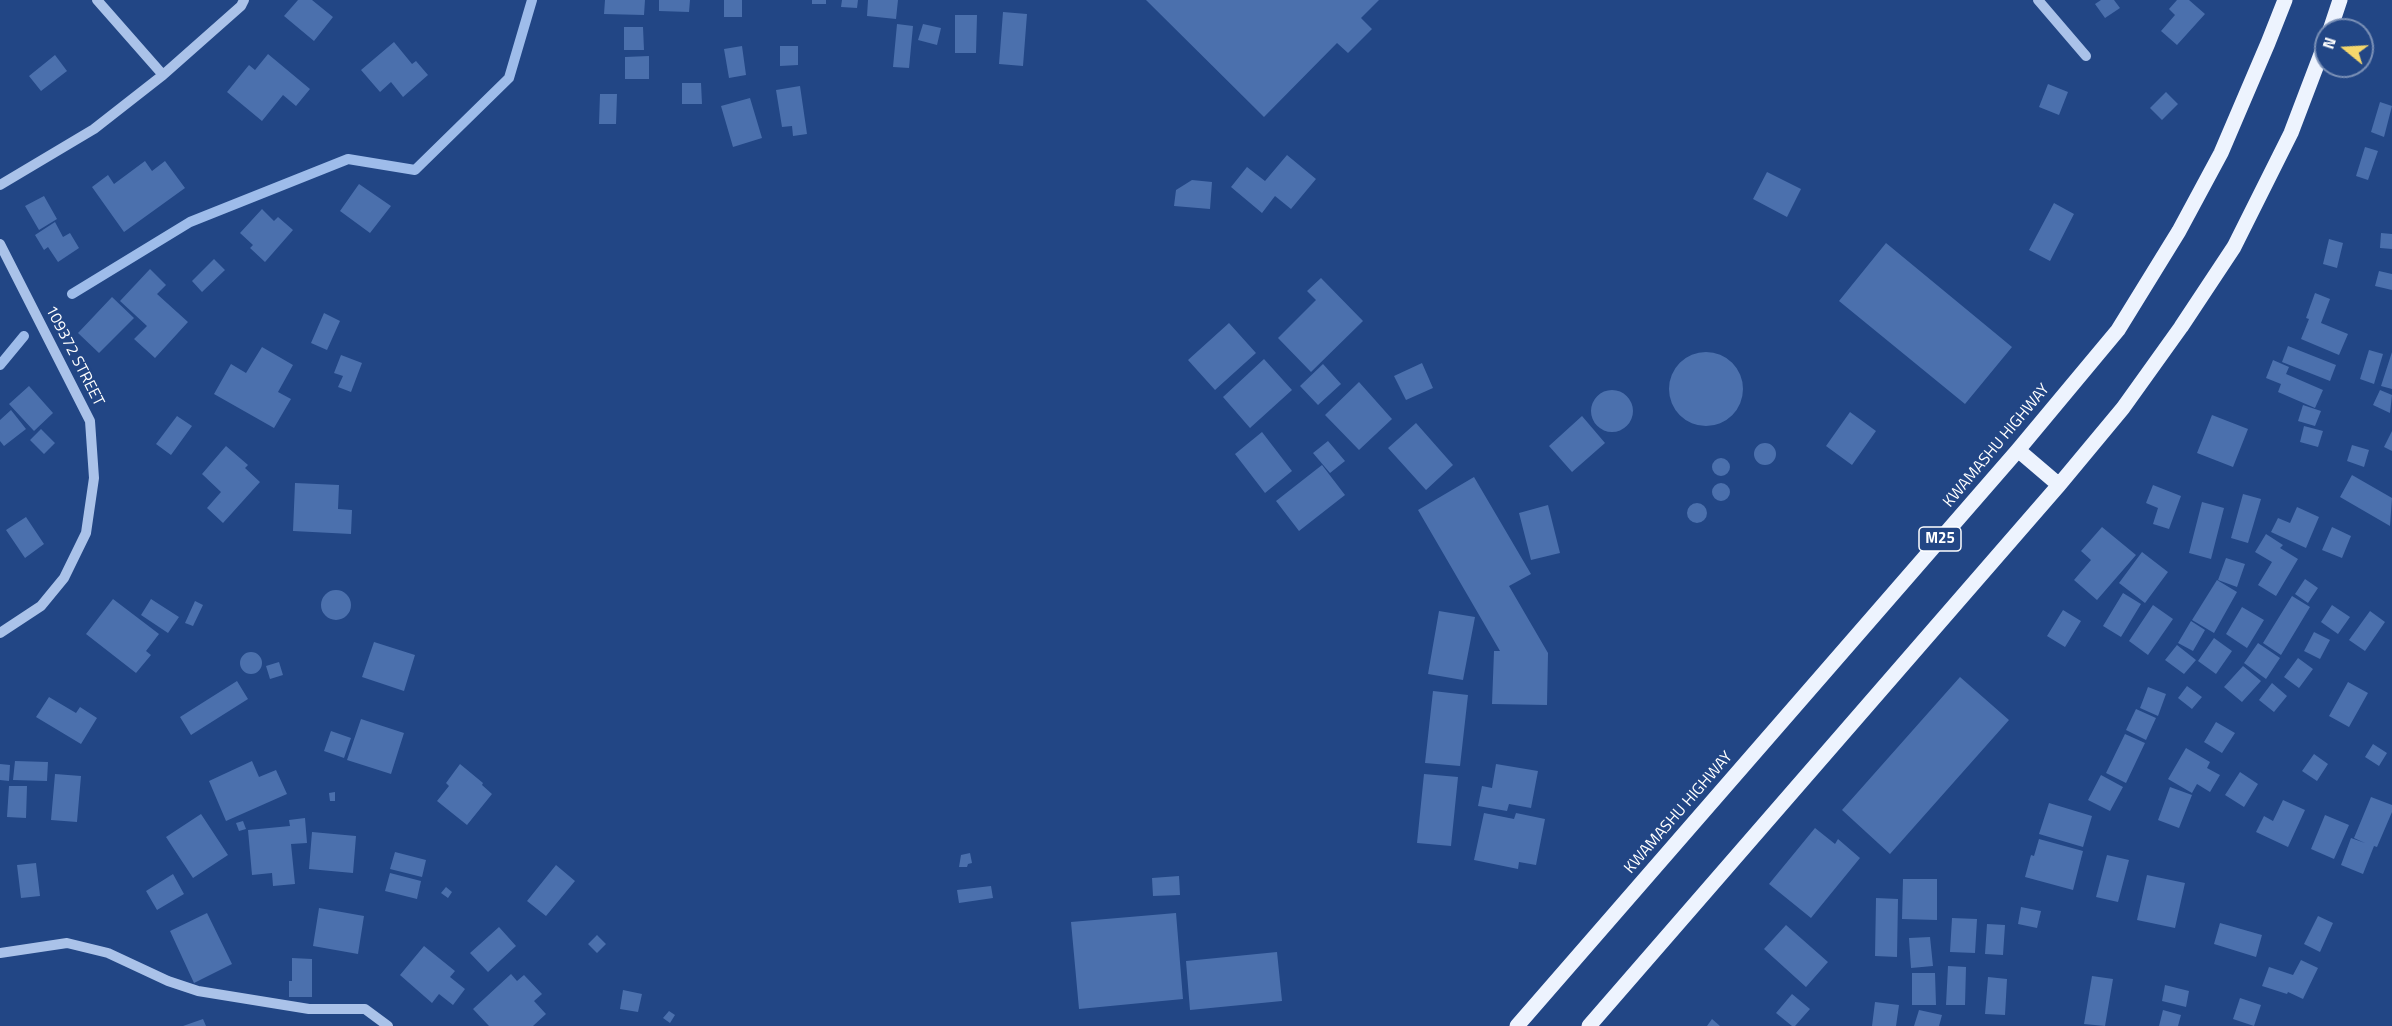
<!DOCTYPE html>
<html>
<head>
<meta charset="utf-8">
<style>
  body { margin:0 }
  #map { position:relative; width:2392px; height:1026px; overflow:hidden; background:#224685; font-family:"Titillium Web",sans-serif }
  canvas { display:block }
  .north { position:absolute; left:2314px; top:18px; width:60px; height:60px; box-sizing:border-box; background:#224685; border:2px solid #7a90b6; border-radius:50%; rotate:288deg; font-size:16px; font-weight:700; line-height:24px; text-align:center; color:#fff }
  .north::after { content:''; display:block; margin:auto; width:21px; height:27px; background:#f5d76c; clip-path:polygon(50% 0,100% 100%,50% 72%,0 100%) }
</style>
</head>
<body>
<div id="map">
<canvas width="2392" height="1026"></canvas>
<div class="north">N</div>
</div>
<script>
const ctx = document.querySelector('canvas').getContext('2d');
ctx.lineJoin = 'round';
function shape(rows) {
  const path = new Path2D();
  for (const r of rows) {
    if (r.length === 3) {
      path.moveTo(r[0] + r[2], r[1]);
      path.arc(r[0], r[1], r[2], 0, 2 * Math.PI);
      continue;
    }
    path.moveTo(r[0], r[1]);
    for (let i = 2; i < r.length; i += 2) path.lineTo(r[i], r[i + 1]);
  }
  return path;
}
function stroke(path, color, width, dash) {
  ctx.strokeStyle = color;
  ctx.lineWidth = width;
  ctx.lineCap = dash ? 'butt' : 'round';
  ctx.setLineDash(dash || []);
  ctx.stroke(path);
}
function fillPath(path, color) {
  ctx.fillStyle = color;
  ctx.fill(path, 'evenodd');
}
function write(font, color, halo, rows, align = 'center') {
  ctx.font = font + ' "Titillium Web",sans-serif';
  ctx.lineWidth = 4.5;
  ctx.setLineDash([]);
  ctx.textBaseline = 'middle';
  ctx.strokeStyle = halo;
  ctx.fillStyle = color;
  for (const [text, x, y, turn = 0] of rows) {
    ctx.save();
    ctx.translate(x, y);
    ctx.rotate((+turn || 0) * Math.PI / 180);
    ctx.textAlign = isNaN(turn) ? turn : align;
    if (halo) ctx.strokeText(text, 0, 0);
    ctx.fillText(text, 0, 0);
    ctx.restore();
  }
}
const stream = shape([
  [72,294,190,222,348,159,415,170,509,78,532,0],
  [0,365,24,336]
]);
const building = shape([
  [298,0,312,0,333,17,314,41,284,16],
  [605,0,645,0,644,15,604,14],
  [659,0,690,0,689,12,659,11],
  [724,0,742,0,742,17,724,17],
  [812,0,826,0,826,4,812,4],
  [842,0,858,0,857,8,841,7],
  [868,0,898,0,896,19,867,16],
  [1146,0,1379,0,1361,18,1372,29,1348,53,1337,43,1264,117],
  [2101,0,2114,0,2120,8,2105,18,2095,4],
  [2177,0,2189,0,2205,14,2177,45,2161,31,2175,15,2169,9],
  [1003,12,1027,14,1023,66,999,64],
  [955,15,977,15,976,53,955,53],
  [897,24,913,26,909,68,893,67],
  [923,24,941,28,937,45,918,40],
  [624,27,643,27,644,50,624,50],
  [394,42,412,64,416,61,428,75,403,97,391,82,380,92,361,70],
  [742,46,746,75,729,78,724,49],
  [780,46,798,46,798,65,780,66],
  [268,54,310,89,296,106,283,95,262,121,227,92,249,65,255,70],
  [55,55,67,71,41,91,29,76],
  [649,56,649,79,625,79,625,57],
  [682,83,701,83,702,104,682,104],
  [2048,84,2068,92,2059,115,2039,107],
  [800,86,807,134,793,136,792,126,782,127,776,90],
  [2166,92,2178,104,2162,120,2150,108],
  [600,94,617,94,616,124,599,124],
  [750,98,762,138,733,147,721,106],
  [2380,102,2392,106,2384,137,2371,132],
  [2365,147,2378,151,2368,180,2356,176],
  [1287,155,1316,179,1291,209,1275,196,1262,213,1231,187,1247,167,1265,181],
  [145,161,152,171,165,161,185,188,124,232,92,187,108,175,114,184],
  [1767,172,1801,189,1787,217,1753,199],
  [1192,180,1212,182,1210,209,1174,206,1176,190],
  [359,184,391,206,370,233,340,211],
  [44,196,57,219,39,230,25,206],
  [2054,203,2074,214,2050,261,2029,250],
  [262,209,274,221,278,217,293,230,265,262,250,248,253,245,240,233],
  [55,222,63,237,70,233,79,248,58,262,48,247,44,250,35,235],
  [2381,233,2392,234,2392,249,2380,248],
  [2329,239,2343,243,2337,268,2323,264],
  [1886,243,2012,347,1965,404,1839,301],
  [214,259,225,270,202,292,192,281],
  [150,269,166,285,157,294,188,322,155,358,134,339,147,326,120,301],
  [2379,271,2392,274,2392,290,2375,286],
  [1321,278,1363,321,1311,372,1278,338,1316,300,1307,291],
  [2315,293,2330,299,2321,323,2348,334,2339,355,2301,339,2309,319,2306,318],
  [112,297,134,318,99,353,78,333],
  [324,313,340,321,327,350,311,343],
  [1229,323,1256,353,1215,390,1188,360],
  [2288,346,2336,365,2330,381,2282,362],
  [262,347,293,365,278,392,291,399,274,428,214,394,231,364,246,373],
  [2369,350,2383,354,2374,384,2360,379],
  [1706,389,37],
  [2392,352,2392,389,2381,386],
  [341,355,362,363,351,392,338,387,343,376,334,373],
  [1264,359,1292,390,1250,428,1223,397],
  [2273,360,2289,367,2286,374,2323,390,2315,408,2278,392,2281,384,2266,378],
  [1422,363,1433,388,1406,400,1394,376],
  [1323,364,1341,384,1318,405,1300,386],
  [1359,382,1392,419,1359,450,1325,415],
  [29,386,53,413,34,431,9,404],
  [2380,390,2392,395,2390,413,2373,405],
  [1612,411,21],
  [2303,405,2321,411,2315,426,2298,421],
  [11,410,26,429,4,446,0,441,0,420],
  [1850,412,1876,431,1852,465,1826,446],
  [2212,415,2248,429,2233,467,2197,453],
  [177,416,192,426,171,455,156,444],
  [1582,416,1605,443,1572,472,1549,446],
  [1416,423,1453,465,1426,490,1388,448],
  [2304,426,2323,431,2318,447,2300,442],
  [41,429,55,443,44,454,30,440],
  [2392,431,2392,451,2384,447],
  [1262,432,1292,471,1265,493,1235,454],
  [1328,441,1345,461,1330,473,1313,453],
  [1765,454,11],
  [2352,445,2369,450,2364,467,2347,461],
  [226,446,248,465,245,468,260,482,223,523,207,508,221,492,202,474],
  [1721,467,9],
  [1322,465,1345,495,1299,531,1276,501],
  [2352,475,2392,498,2390,526,2340,497],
  [1474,477,1531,574,1509,586,1548,653,1547,705,1492,704,1494,651,1500,651,1418,510],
  [1721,492,9],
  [295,483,339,485,338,509,352,510,351,534,293,531],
  [2153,485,2181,496,2169,529,2153,524,2158,508,2146,503],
  [2243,494,2261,499,2248,543,2231,538],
  [2202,502,2224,508,2211,559,2189,553],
  [1697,513,10],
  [1548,505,1560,553,1531,560,1519,513],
  [2297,507,2319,517,2306,548,2271,532,2278,518,2290,523],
  [26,517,44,544,25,558,6,530],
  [2102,527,2136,555,2097,600,2074,580,2091,560,2081,551],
  [2332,527,2351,536,2342,558,2322,550],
  [2266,534,2283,545,2280,548,2298,559,2276,596,2258,585,2272,562,2255,552],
  [2142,552,2168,572,2145,603,2119,583],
  [2226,558,2245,564,2237,587,2218,580],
  [2305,579,2318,588,2308,603,2295,594],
  [2217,580,2237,592,2214,633,2192,620],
  [336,605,15],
  [2123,593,2141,604,2121,637,2103,626],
  [2292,596,2310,607,2281,655,2263,643],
  [113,599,159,634,146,651,151,655,136,673,86,634],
  [151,599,179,617,168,633,141,615],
  [195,601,203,605,193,626,185,623],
  [2153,605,2173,619,2148,655,2129,641],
  [2332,605,2350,617,2338,634,2321,622],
  [2242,607,2264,620,2247,648,2226,634],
  [2063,610,2081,621,2065,647,2047,636],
  [1439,611,1475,617,1463,680,1428,674],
  [2370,611,2385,622,2365,651,2349,640],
  [2191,621,2205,630,2193,651,2178,643],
  [2314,632,2330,640,2320,659,2304,651],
  [2214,638,2232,651,2216,674,2198,661],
  [374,642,415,655,404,691,362,677],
  [2258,643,2280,658,2266,679,2244,663],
  [2177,645,2196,660,2184,674,2165,660],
  [251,663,11],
  [2298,658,2313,669,2299,688,2284,677],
  [279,662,283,675,270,679,266,666],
  [2243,666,2261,681,2242,702,2224,687],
  [1960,677,2009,720,1890,854,1842,810],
  [237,681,248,699,191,735,180,717],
  [2348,682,2368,693,2349,727,2329,716],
  [2272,683,2287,696,2274,712,2259,700],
  [2187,686,2202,697,2192,709,2178,698],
  [2148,687,2166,694,2158,716,2140,708],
  [1433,691,1468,695,1460,766,1425,763],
  [49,697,76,713,80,707,97,718,81,744,36,717],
  [2136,709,2156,718,2146,740,2126,730],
  [361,719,404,733,391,774,347,760],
  [2216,722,2235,733,2222,753,2204,742],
  [331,731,351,738,344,758,324,751],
  [2125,734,2145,743,2126,783,2106,773],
  [2373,744,2387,753,2379,766,2365,757],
  [2186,748,2210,762,2207,768,2220,775,2210,792,2197,784,2192,793,2168,779],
  [2314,754,2328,764,2317,781,2302,771],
  [15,761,48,762,47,781,13,780],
  [252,761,259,777,276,770,287,794,226,821,209,781],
  [0,764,10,765,9,781,0,780],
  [460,764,483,783,482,785,492,794,467,825,437,801,449,786,446,783],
  [1496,764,1538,771,1531,808,1509,804,1507,811,1478,806,1482,786,1492,788],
  [2240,772,2258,784,2244,807,2225,795],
  [55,774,81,776,77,822,51,820],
  [1424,774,1458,777,1451,846,1417,843],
  [2101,775,2123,787,2110,811,2088,800],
  [9,786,27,786,26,818,7,817],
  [2170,787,2192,795,2179,828,2158,820],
  [335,792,335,801,330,801,329,793],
  [2371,797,2392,805,2392,812,2377,847,2374,846,2363,874,2341,865,2351,838,2365,843,2354,838],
  [2283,800,2305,810,2288,847,2256,832,2264,816,2273,821],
  [2049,803,2092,816,2083,847,2039,834],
  [1484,813,1514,819,1516,813,1545,819,1536,865,1519,862,1518,869,1474,860],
  [201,814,228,855,193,878,166,837],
  [2325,815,2349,825,2334,859,2311,849],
  [305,818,307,843,291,844,295,884,273,886,272,873,252,875,248,830,290,826,289,820],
  [243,821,246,829,239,831,236,823],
  [1815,828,1835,844,1838,839,1860,858,1811,918,1769,884],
  [312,832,356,836,353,873,309,869],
  [2039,839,2083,851,2073,890,2025,877,2031,855,2034,856],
  [395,852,426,860,422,877,390,869],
  [970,853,972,863,968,864,967,867,959,867,961,855],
  [2107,855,2129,860,2118,902,2096,897],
  [36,863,40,896,21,898,17,865],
  [556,865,575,881,546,916,527,901],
  [390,873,421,881,417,899,385,891],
  [173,874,184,894,157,910,146,891],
  [2147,875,2185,883,2175,928,2137,920],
  [1179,876,1180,895,1153,896,1152,878],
  [1903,879,1937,879,1937,920,1902,919],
  [991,886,993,898,959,903,957,890],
  [446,887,452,892,448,898,441,893],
  [1876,898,1898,899,1897,957,1875,956],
  [2021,907,2041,911,2037,928,2018,924],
  [319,908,364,916,358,954,313,946],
  [207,913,232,964,194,983,170,931],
  [1176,913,1183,999,1079,1009,1071,922],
  [2318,916,2333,923,2320,952,2304,944],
  [1952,918,1977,919,1975,953,1950,952],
  [2220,923,2262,935,2256,957,2214,944],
  [1987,924,2005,925,2003,955,1985,954],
  [1786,925,1828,962,1806,987,1764,949],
  [499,927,516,946,488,972,470,953],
  [597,935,606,944,597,953,588,944],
  [1930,937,1933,966,1911,968,1909,938],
  [424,946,455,971,450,977,465,989,453,1005,439,994,432,1003,400,975],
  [1277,952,1282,1001,1190,1010,1186,961],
  [292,958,312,959,312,997,289,997,289,981,292,981],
  [2301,960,2318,968,2303,999,2288,992,2287,994,2262,986,2269,967,2293,975],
  [1948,966,1966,967,1965,1005,1946,1005],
  [1912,973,1935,973,1936,1005,1912,1005],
  [511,974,517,981,524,975,542,994,534,1001,546,1014,533,1026,489,1026,473,1009],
  [2092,976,2113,979,2105,1026,2084,1024],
  [1988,977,2007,979,2005,1015,1985,1014],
  [2165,985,2189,991,2186,1007,2162,1001],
  [623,990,642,994,638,1012,620,1009],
  [1792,994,1810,1009,1795,1026,1792,1026,1776,1013],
  [2240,998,2261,1005,2254,1026,2233,1019],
  [1875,1002,1899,1005,1896,1026,1872,1026],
  [1919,1010,1942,1015,1939,1026,1914,1026],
  [2163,1010,2181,1015,2178,1026,2159,1026],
  [669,1011,675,1015,670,1023,663,1018],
  [203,1019,206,1026,183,1026],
  [1712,1019,1720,1026,1707,1026]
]);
const minor = shape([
  [97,0,163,75],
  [2038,0,2086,56],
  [0,185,94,129,163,75,241,6,244,0],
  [0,244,90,421,94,478,86,533,64,578,41,606,0,633],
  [0,953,67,943,108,953,168,981,198,991,309,1009,365,1009,388,1026]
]);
const major = shape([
  [2330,30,2340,0],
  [2018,450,2059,485],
  [1517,1026,2018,450,2118,330,2179,231,2221,153,2268,43,2285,0],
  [1589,1026,2059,485,2123,408,2181,327,2234,247,2291,133,2326,41]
]);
const shields = [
  [1940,539,42]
];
const shieldNames = [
  ["M25",1940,539]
];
const streetNames = [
  ["109372 STREET",74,356,63],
  ["KWAMASHU HIGHWAY",1997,446,-50],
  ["KWAMASHU HIGHWAY",1679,813,-49]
];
stroke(stream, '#9ebcea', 10);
fillPath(building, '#4b70ad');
stroke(minor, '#aac2e9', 10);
stroke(major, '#edf3fe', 15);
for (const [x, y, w] of shields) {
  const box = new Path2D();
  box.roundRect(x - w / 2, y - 12, w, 24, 4.5);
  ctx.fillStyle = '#224685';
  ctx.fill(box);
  stroke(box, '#fff', 1.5);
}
write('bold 15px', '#fff', null, shieldNames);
write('16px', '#fff', '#224685', streetNames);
</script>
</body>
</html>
